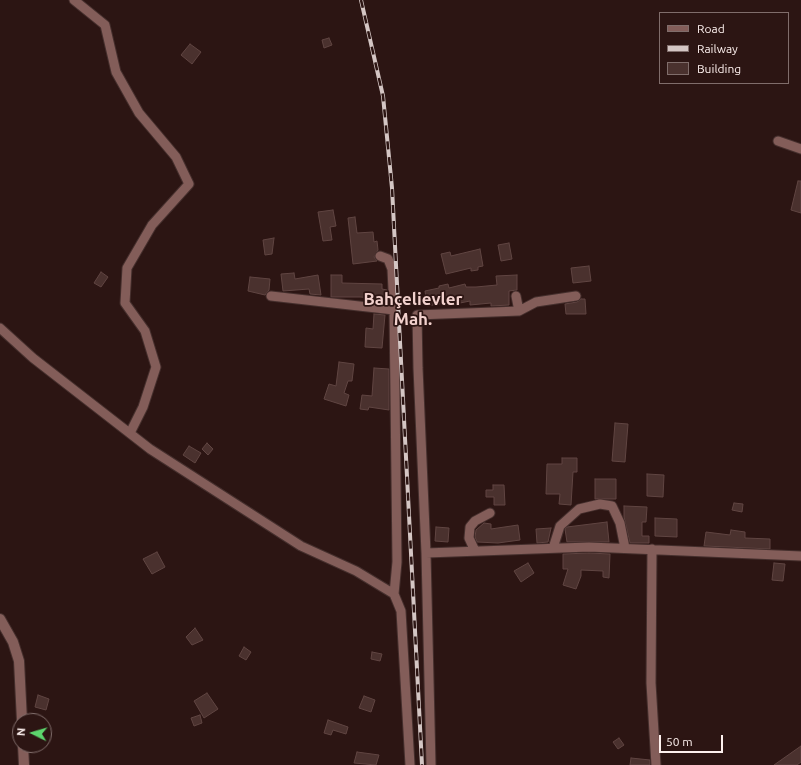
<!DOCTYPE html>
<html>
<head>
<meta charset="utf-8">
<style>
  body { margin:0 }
  #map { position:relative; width:801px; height:765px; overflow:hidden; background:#2c1513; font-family:Ubuntu,sans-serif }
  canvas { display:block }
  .legend { position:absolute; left:659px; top:12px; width:130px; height:72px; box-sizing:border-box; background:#2c1513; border:1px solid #806d6b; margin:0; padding:5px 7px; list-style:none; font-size:12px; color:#fdf0ee }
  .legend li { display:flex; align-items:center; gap:8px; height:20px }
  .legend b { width:20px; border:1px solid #806d6b }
  .north { position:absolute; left:12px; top:713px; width:40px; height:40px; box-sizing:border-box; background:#2c1513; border:1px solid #806d6b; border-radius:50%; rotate:275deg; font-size:11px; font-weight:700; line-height:16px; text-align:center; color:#fdf0ee }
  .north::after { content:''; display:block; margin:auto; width:14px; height:18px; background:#5cd56d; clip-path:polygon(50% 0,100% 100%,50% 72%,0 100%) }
  .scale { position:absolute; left:659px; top:735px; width:64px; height:18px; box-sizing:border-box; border:2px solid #fdf0ee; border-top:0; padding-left:5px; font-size:12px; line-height:14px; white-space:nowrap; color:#fdf0ee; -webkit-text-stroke:3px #2c1513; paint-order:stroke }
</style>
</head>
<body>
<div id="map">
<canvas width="801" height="765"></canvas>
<ul class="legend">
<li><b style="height:5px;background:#835d59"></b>Road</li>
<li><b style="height:5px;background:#d4c6c4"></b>Railway</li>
<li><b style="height:11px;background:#4a312e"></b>Building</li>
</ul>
<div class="north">N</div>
<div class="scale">50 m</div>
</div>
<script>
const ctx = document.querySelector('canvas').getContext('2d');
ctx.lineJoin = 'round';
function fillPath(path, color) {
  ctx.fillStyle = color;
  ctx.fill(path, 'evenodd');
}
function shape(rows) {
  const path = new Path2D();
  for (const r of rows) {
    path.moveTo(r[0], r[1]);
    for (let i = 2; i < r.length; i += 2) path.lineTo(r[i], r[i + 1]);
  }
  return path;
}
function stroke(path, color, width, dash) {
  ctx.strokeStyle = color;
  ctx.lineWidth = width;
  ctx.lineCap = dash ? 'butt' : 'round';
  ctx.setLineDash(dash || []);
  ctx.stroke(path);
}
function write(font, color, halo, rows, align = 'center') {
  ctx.font = font + ' Ubuntu,sans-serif';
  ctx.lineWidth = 3.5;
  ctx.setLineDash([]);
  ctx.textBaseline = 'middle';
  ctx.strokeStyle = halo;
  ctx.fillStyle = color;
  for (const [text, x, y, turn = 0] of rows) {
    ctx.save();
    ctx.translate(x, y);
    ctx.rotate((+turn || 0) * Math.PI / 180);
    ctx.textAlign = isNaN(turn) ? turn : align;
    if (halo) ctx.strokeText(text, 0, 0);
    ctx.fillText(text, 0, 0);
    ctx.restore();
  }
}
const building = shape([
  [329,38,332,45,324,48,322,40,329,38],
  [190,44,201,52,192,64,181,55,190,44],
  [798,181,801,181,801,213,791,210,798,181],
  [333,210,336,226,330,227,332,240,323,241,318,212,333,210],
  [355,217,357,233,373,232,374,242,377,241,378,250,374,257,377,261,353,264,348,218,355,217],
  [274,238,272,254,265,255,263,240,274,238],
  [509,243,512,259,501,261,498,245,509,243],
  [480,249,483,266,478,267,478,270,471,271,471,268,446,274,441,254,450,252,451,256,480,249],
  [589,266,591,281,573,283,571,268,589,266],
  [101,272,108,277,101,287,94,283,101,272],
  [294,273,295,279,318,275,321,295,310,294,309,289,283,291,281,274,294,273],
  [331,275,342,275,342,283,382,284,382,289,387,290,387,299,360,297,331,297,331,275],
  [517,275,517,290,509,291,509,305,491,306,491,303,470,305,470,301,450,305,450,302,427,306,425,291,439,288,439,286,448,284,449,288,465,284,466,287,476,287,497,285,496,276,517,275],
  [250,277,270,279,269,290,265,295,248,291,250,277],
  [581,299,585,299,586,314,566,314,565,304,577,302,581,299],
  [374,314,385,315,382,348,365,347,366,328,373,329,374,314],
  [339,362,354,364,352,381,348,381,344,393,349,395,346,406,324,399,329,384,336,386,339,362],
  [374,368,389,369,389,410,369,407,368,410,360,409,362,395,372,396,374,368],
  [615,423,628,424,625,462,612,461,615,423],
  [207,443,213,449,208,455,202,449,207,443],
  [189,446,201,453,195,463,183,455,189,446],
  [562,458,577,458,577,472,573,472,571,505,559,504,560,494,546,494,547,464,562,464,562,458],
  [647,474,664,475,663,497,647,496,647,474],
  [595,479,616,479,616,499,595,499,595,479],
  [493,485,504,485,505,505,494,505,494,497,486,497,486,490,493,490,493,485],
  [734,503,743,504,742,512,732,510,734,503],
  [624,506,647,507,646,522,642,522,642,536,649,536,649,543,630,543,624,517,624,506],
  [655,518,677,519,677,537,655,536,655,518],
  [607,522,609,542,567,542,565,529,567,527,607,522],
  [484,523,491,524,491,529,518,525,520,540,498,543,477,542,475,537,476,530,484,523],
  [436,527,449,528,448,542,435,541,436,527],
  [551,528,548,542,537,543,536,529,551,528],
  [731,530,745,532,745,538,770,539,770,549,704,546,706,532,730,535,731,530],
  [157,552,165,567,152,574,143,559,157,552],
  [589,553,610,554,609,578,603,577,603,571,581,570,581,576,576,589,563,585,568,569,563,569,563,554,589,553],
  [528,563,534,573,521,582,514,571,528,563],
  [774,563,785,564,783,581,772,580,774,563],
  [195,628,203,640,192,645,186,637,195,628],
  [244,647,251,652,246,660,239,656,244,647],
  [372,652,382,654,380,661,371,659,372,652],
  [207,693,218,709,204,718,194,701,207,693],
  [38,695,49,699,46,710,35,707,38,695],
  [364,696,375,700,371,712,359,708,364,696],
  [200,715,202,723,194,726,191,718,200,715],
  [328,720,348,727,346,734,333,730,331,735,324,733,328,720],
  [619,738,624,745,618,749,613,742,619,738],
  [801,746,801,762,797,765,774,765,801,746],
  [357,752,379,755,376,765,354,763,357,752],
  [631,758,650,760,650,765,630,765,631,758]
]);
const minor = shape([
  [74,0,105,25,116,72,139,113,176,157,189,184,152,225,127,268,125,303,145,331,156,367,143,407,130,433],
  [778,141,801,149],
  [380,256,388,259,392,269,394,310,397,562,394,594],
  [271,296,394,310],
  [516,296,519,311],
  [576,296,536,302,519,311,417,315,418,368,426,553,589,547,801,556],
  [0,328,33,358,150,449,301,546,356,571,394,594,401,611,410,765],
  [553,548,560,526,579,509,600,504,612,506,620,523,625,548],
  [652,549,651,683,656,765],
  [475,551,469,538,470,527,475,521,490,513],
  [426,553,431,765]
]);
const tertiary = shape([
  [0,619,13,642,19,661,22,721],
  [23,745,24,765]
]);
const rail = shape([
  [361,0,383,96,392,188,422,765]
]);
const districtNames = [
  ["Bahçelievler",413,299],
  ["Mah.",413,319]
];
fillPath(building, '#4a312e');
stroke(building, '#604542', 1);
stroke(minor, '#452f2d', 11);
stroke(tertiary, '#452f2d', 12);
stroke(minor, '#835d59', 9);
stroke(tertiary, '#835d59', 10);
stroke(rail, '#d4c6c4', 4);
stroke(rail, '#2c1513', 2.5, [8]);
write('bold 17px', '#f2d1cd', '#2c1513', districtNames);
</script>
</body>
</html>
